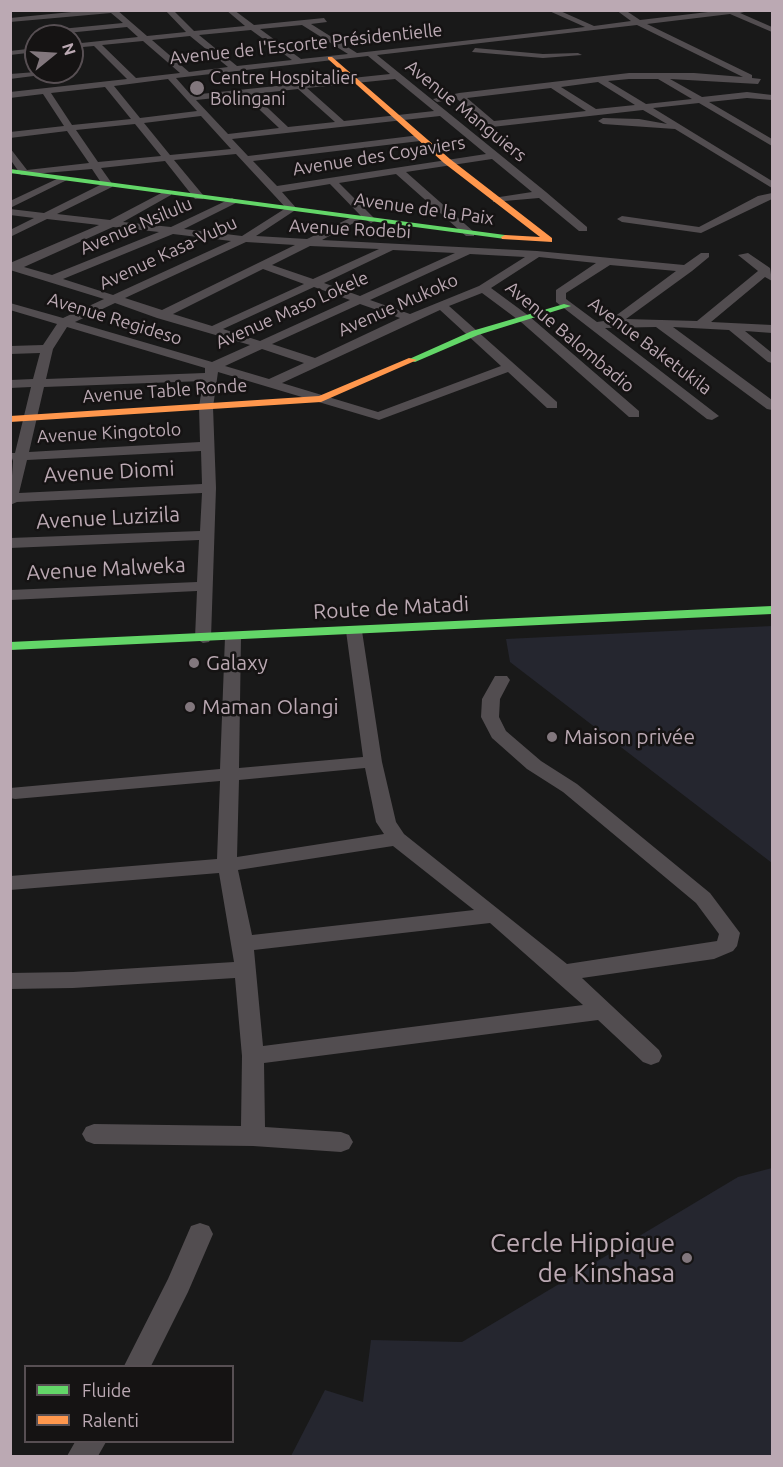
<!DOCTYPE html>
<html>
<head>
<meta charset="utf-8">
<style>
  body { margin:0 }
  #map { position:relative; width:783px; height:1467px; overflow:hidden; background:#191919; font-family:Ubuntu,sans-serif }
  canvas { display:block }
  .frame { position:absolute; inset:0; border:12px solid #bba9b3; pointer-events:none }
  .legend { position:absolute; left:24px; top:1365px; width:210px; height:78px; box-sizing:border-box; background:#151313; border:2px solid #574f53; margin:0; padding:8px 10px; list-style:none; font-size:18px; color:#bba9b3 }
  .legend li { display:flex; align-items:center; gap:12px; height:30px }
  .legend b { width:30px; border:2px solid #574f53 }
  .north { position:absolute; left:24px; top:24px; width:60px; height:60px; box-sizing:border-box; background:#151313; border:2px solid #574f53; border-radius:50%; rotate:72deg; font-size:16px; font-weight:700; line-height:24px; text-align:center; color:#bba9b3 }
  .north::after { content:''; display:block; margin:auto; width:21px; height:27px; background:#82777d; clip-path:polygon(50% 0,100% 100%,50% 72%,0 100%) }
</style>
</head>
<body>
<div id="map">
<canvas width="783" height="1467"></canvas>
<div class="frame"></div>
<ul class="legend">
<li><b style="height:8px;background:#63d668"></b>Fluide</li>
<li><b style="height:8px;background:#ff974d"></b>Ralenti</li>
</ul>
<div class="north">N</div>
</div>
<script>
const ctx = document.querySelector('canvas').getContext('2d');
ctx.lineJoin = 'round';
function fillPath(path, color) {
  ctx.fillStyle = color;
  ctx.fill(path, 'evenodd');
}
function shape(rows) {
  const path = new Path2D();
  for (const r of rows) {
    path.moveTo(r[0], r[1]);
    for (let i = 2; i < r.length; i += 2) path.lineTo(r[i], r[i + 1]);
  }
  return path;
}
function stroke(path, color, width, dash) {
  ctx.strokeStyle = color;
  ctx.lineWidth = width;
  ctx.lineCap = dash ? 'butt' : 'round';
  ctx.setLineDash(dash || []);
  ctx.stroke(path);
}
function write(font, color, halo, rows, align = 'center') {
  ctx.font = font + ' Ubuntu,sans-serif';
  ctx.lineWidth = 5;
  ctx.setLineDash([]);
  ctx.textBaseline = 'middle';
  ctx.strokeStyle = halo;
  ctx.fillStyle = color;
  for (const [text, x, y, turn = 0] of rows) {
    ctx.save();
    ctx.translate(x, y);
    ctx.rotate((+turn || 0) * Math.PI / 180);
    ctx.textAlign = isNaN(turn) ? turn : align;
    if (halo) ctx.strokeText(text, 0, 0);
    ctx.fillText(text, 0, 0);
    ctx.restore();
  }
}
const green = shape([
  [772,626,772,863,510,662,506,639],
  [772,1168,772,1456,291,1456,325,1390,363,1402,371,1340,462,1342,738,1177]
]);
const street = shape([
  [92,10,117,10,147,36,186,32,165,10,173,10,194,31,245,26,226,10,234,10,254,25,324,18,327,22,311,24,357,53,585,27,547,10,558,10,594,26,631,21,616,10,625,10,640,20,725,10,752,10,740,13,772,27,772,32,730,14,647,24,752,75,752,78,761,79,758,84,670,79,702,97,747,92,772,95,772,100,747,98,709,102,772,139,772,146,699,103,653,108,772,181,772,188,675,129,603,124,598,121,603,118,639,119,667,124,643,110,492,127,457,99,437,102,433,99,459,93,629,73,694,73,743,77,637,25,377,55,546,192,587,227,587,231,579,231,539,198,493,202,493,198,532,192,492,159,406,172,474,232,474,236,466,236,396,174,339,183,376,220,371,223,363,218,322,240,537,251,684,265,701,253,709,253,709,257,692,271,626,319,697,321,758,271,738,255,748,253,770,268,772,281,765,277,711,322,772,325,772,333,745,331,772,353,772,363,768,362,729,330,673,327,772,400,772,410,767,409,656,327,605,328,719,416,712,420,707,419,556,302,556,290,596,263,539,257,491,288,529,316,639,411,639,417,629,417,521,322,482,293,449,306,557,402,557,408,547,408,508,372,379,420,218,372,213,407,216,488,211,638,209,642,203,643,195,638,197,591,10,600,10,590,197,582,199,540,10,548,10,538,200,531,202,493,17,502,10,505,13,461,10,453,15,453,31,387,10,388,10,380,33,379,40,353,10,354,10,346,43,345,57,324,10,310,10,303,63,318,104,299,10,270,10,263,99,225,47,219,10,237,10,230,34,218,10,215,10,209,44,213,102,184,92,169,21,175,10,159,10,148,27,170,89,163,67,131,10,138,10,132,64,126,43,94,10,98,10,92,127,79,94,46,72,48,72,44,138,37,127,27,37,36,50,30,123,23,111,13,10,22,10,18,92,10],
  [302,25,348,54,301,59,260,29,302,25],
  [251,30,292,60,237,66,199,35,251,30],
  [190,36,228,67,189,72,152,40,190,36],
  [143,41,180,73,136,78,102,45,143,41],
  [368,56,390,74,191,95,176,78,368,56],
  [168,79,197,111,140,118,114,86,168,79],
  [395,79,434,111,344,121,307,88,395,79],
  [629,79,658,79,692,99,646,104,608,81,629,79],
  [598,82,635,105,596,109,561,87,598,82],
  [105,87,131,119,72,125,51,93,105,87],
  [551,88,586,111,494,121,467,98,551,88],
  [298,89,335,122,288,127,253,94,298,89],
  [244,95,279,128,228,134,196,100,244,95],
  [201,116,231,149,170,155,144,123,201,116],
  [440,116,486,154,277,186,253,161,420,141,425,138,420,135,248,156,232,139,440,116],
  [135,124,161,156,98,162,76,130,135,124],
  [236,154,286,208,242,236,184,229,236,203,237,201,232,198,171,227,123,222,171,195,171,191,167,190,110,220,57,214,112,187,113,185,101,168,165,161,195,199,203,199,203,195,174,160,236,154],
  [330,184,361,216,354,216,307,239,256,236,297,209,282,192,330,184],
  [113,227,159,232,52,275,24,267,113,227],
  [173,234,231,241,113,295,63,279,173,234],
  [246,242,295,245,162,310,125,298,246,242],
  [310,246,379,249,313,279,272,265,310,246],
  [393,250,455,253,360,296,324,283,393,250],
  [470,254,525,257,479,286,410,314,370,300,470,254],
  [610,265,676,271,610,320,597,322,566,299,566,293,610,265],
  [263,269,304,284,212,326,173,314,263,269],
  [314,287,350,300,260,341,223,329,314,287],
  [115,303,157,318,250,345,212,362,75,322,115,303],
  [360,304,400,318,315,358,272,344,360,304],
  [440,310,501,366,378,412,282,383,440,310],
  [67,327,205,368,205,373,46,379,53,349,67,327],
  [262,349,304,363,269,379,225,366,262,349],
  [203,381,199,407,200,442,29,452,44,387,203,381],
  [201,451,202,484,19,493,27,460,201,451],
  [36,48,36,52,10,55,10,51,36,48],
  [475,48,543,54,578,53,582,55,543,58,472,52,475,48],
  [36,72,65,72,10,79,10,74,36,72],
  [61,177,69,179,10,208,10,201,61,177],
  [772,193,772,199,701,233,622,222,617,219,622,216,699,227,758,196,772,193],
  [354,626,362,631,382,762,396,822,404,834,567,964,717,941,719,934,696,903,563,792,527,769,492,738,481,717,482,699,495,676,507,676,510,680,500,699,499,717,506,731,541,761,577,784,710,893,740,933,737,946,733,951,714,959,582,978,659,1050,662,1056,659,1062,651,1065,643,1062,598,1020,264,1063,265,1127,341,1132,349,1135,353,1142,349,1149,341,1152,253,1146,94,1144,86,1141,82,1134,86,1127,94,1124,241,1126,242,1056,235,978,73,988,10,989,10,973,73,972,234,962,219,873,10,890,10,876,217,859,220,781,15,799,10,798,10,788,220,769,225,637,233,632,241,637,239,768,363,757,346,631,354,626],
  [365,768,376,822,384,834,237,857,239,780,365,768],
  [393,846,474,910,252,935,238,870,393,846],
  [490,923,583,1005,263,1046,254,950,490,923],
  [200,1223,209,1226,213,1234,188,1292,151,1366,124,1366,168,1279,191,1226,200,1223],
  [75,1442,106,1442,98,1456,67,1456,75,1442]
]);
const fast = shape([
  [10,169,505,235,509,237,505,239,10,173,10,169],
  [564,304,571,306,478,335,415,362,407,360,472,331,564,304],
  [772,606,772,614,10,650,10,642,772,606]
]);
const slow = shape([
  [328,57,332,57,450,159,552,238,552,242,502,239,501,237,505,235,540,237,444,163,328,59,328,57],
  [409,358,417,360,321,402,10,422,10,416,319,396,409,358]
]);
const markers = [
  [197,88,8,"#82777d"],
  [194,663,6,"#82777d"],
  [190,707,6,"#82777d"],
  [552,737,6,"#82777d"],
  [687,1258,6,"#82777d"]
];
const farStreetnames = [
  ["Avenue de l'Escorte Présidentielle",306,44,-6],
  ["Avenue Manguiers",466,111,39],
  ["Avenue des Coyaviers",379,156,-9],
  ["Avenue de la Paix",424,209,8],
  ["Avenue Nsilulu",136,226,-23],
  ["Avenue Rodebi",350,229,3],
  ["Avenue Kasa-Vubu",168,253,-25],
  ["Avenue Mukoko",398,305,-24],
  ["Avenue Maso Lokele",292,310,-24],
  ["Avenue Regideso",115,319,17],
  ["Avenue Balombadio",570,337,40],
  ["Avenue Baketukila",650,346,37],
  ["Avenue Table Ronde",165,391,-4],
  ["Avenue Kingotolo",109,433,-3]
];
const farPoinames = [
  ["Centre Hospitalier",210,78],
  ["Bolingani",210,99]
];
const streetNames = [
  ["Avenue Diomi",109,472,-3],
  ["Avenue Luzizila",108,518,-3],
  ["Avenue Malweka",106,569,-3],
  ["Route de Matadi",391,608,-3]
];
const poiNames = [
  ["Galaxy",206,663],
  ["Maman Olangi",202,707],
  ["Maison privée",564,737]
];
const nearPoinames = [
  ["Cercle Hippique",675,1243],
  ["de Kinshasa",675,1273]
];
fillPath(green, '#25262f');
fillPath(street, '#524d50');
fillPath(fast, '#63d668');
fillPath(slow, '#ff974d');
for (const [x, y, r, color] of markers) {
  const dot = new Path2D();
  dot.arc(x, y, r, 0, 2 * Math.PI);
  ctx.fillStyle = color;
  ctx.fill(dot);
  stroke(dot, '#151313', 2);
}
write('18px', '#bba9b3', '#151313', farStreetnames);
write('18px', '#bba9b3', '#151313', farPoinames, 'left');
write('21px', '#bba9b3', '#151313', streetNames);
write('21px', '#bba9b3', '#151313', poiNames, 'left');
write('26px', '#bba9b3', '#151313', nearPoinames, 'right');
</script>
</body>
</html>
